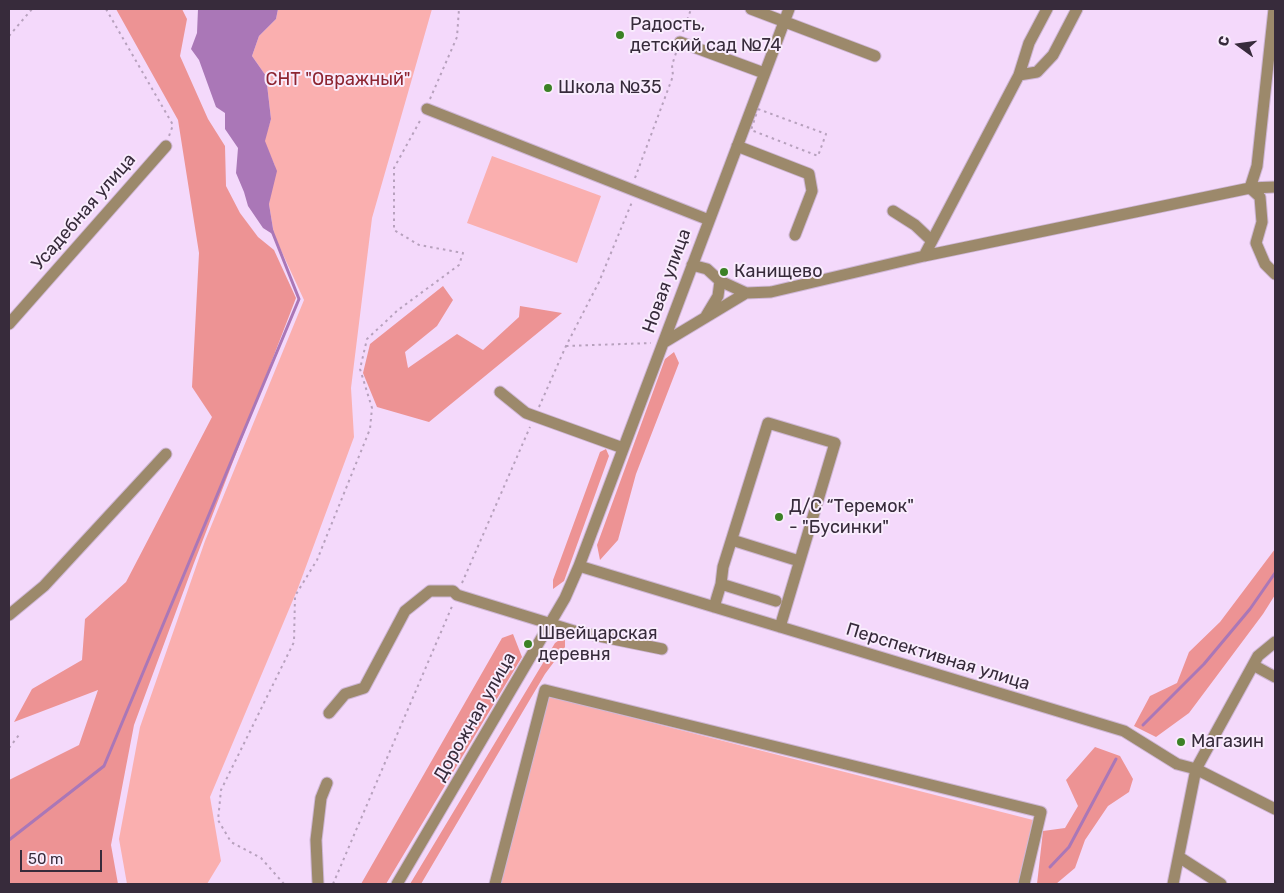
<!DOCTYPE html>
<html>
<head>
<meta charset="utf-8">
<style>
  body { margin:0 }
  #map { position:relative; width:1284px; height:893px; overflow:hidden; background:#f4d9fb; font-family:Rubik,sans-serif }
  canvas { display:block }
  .frame { position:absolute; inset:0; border:10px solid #372b3b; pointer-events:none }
  .north { position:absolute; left:1214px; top:20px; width:50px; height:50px; -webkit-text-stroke:4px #f9ecfd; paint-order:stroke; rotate:284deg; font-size:14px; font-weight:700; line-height:20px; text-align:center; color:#372b3b }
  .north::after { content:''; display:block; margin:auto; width:18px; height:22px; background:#372b3b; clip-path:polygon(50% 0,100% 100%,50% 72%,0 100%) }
  .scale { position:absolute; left:20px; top:850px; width:82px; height:22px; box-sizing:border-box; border:2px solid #372b3b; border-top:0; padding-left:6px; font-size:15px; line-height:18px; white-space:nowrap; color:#372b3b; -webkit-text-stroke:4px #f9ecfd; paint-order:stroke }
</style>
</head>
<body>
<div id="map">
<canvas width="1284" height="893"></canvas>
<div class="frame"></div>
<div class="north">С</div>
<div class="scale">50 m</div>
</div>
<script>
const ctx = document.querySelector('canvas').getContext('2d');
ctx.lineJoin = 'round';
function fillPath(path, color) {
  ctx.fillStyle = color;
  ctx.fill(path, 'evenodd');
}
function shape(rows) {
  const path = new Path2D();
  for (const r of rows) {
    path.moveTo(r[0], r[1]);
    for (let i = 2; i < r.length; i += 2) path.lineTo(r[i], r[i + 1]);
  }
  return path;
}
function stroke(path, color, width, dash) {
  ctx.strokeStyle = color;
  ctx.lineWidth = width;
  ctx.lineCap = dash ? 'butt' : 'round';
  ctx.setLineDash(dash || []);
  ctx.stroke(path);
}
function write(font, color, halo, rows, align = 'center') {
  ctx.font = font + ' Rubik,sans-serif';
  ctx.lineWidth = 4;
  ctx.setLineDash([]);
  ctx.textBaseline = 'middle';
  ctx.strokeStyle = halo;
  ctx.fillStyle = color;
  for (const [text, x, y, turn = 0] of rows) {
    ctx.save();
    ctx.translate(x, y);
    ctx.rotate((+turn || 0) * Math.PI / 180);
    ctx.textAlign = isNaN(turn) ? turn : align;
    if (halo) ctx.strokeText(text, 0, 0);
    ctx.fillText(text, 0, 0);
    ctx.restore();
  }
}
const green = shape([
  [278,9,432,9,372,218,351,388,354,437,298,588,210,797,221,861,207,884,127,884,119,839,140,727,205,541,304,300,274,235,269,204,275,166,264,141,271,119,266,76,252,56,259,36,276,19],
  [492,156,601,196,577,263,467,223],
  [547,696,1033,820,1018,884,499,884]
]);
const forest = shape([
  [116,9,182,9,187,19,180,56,208,119,225,146,226,186,240,213,258,237,274,250,296,298,194,563,134,725,111,845,118,884,9,884,9,780,79,745,98,690,14,722,32,689,82,660,85,619,126,582,212,417,192,387,199,253,178,120],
  [443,286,453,300,437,326,405,352,408,368,457,334,483,350,519,317,520,306,562,313,429,422,377,407,363,373,370,344],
  [674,352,679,363,636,474,618,540,600,560,597,545,665,359],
  [606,449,609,456,564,581,553,589,553,580,600,452],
  [1275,549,1275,595,1263,614,1189,713,1156,737,1134,726,1150,696,1177,683,1189,652,1220,622],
  [513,634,522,657,386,884,361,884,502,638],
  [565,636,565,647,545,674,421,884,410,884,555,643],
  [1095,747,1120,756,1133,779,1129,792,1108,806,1085,840,1075,868,1056,884,1037,884,1043,831,1065,828,1078,806,1066,780]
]);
const water = shape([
  [198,9,278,9,276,19,259,36,252,56,266,76,271,119,265,141,277,171,269,204,274,235,263,228,248,206,244,192,236,173,238,148,225,129,225,113,216,107,199,60,191,49,197,33]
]);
const stream = shape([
  [1143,725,1204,664,1250,609,1275,573],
  [9,840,104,766,299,299,272,231],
  [1050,867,1069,847,1116,759]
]);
const path = shape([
  [106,9,173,125,169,136],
  [683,32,691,9],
  [9,36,32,9],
  [430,99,457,37,459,9],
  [758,109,826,134,818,156,751,130,758,109],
  [635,178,673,76,672,65,676,53],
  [566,346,651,343],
  [539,407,566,346,599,282,632,202],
  [462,583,530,427],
  [9,748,19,735],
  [284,884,261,858,231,842,218,820,221,790,294,642,295,596,317,560,370,429,372,408,360,369,367,339,398,310,459,265,463,253,419,245,394,230,394,168,421,119],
  [333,884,453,604]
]);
const minor = shape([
  [751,9,875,56],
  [680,42,764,73],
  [1019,75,1037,72,1053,55,1077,9],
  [427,109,709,220],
  [737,146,809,174,812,191,795,235],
  [1250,188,1260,197,1262,222,1256,243,1265,264,1275,274],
  [1250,188,1275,187],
  [893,211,915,225,932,241],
  [924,256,1019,75,1029,43,1047,9],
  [692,265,707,269,720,281,746,293],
  [706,316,718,296,720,281],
  [9,324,166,146],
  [663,343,746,293,771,292,924,256,1250,188,1257,166,1274,9],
  [500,392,526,413,623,448],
  [732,540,799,561],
  [579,566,1124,731,1177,764,1196,769,1275,809],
  [721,584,776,601],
  [714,607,721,584,723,567,768,423,835,443,780,627],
  [9,615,44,586,166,454],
  [1253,665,1275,677],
  [329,713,345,694,364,688,405,611,430,591,453,591,457,595,574,631,662,649],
  [1179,857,1221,884],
  [318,884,316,840,321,798,327,783],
  [397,884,565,598,579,566,789,9],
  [495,884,545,690,1041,812,1024,884],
  [1173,884,1196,769,1258,656,1275,642]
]);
const markers = [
  [620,35,5,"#3b8125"],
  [548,88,5,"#3b8125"],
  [724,272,5,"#3b8125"],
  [779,517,5,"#3b8125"],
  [528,644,5,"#3b8125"],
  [1181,742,5,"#3b8125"]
];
const poiNames = [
  ["Радость,",630,25],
  ["детский сад №74",630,46],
  ["Школа №35",558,88],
  ["Канищево",734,272],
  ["Д/С “Теремок\"",789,507],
  ["- \"Бусинки\"",789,528],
  ["Швейцарская",538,634],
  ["деревня",538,655],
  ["Магазин",1191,742]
];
const parkNames = [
  ["СНТ \"Овражный\"",338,80]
];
const streetNames = [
  ["Усадебная улица",84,212,-49],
  ["Новая улица",667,281,-70],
  ["Перспективная улица",938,657,17],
  ["Дорожная улица",475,717,-60]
];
fillPath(green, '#faafaf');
fillPath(forest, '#ed9394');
fillPath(water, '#aa77b7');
stroke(stream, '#aa77b7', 3);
stroke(minor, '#ceb6d5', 13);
stroke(path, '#b7a1bd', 2, [2.5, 4]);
stroke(minor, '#9c896b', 11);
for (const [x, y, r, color] of markers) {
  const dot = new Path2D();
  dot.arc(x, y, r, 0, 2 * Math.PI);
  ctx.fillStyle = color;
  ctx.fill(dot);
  stroke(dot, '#f9ecfd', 2);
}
write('18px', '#372b3b', '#f9ecfd', poiNames, 'left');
write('18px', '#8d2531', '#f9ecfd', parkNames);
write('18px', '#372b3b', '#f9ecfd', streetNames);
</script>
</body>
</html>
